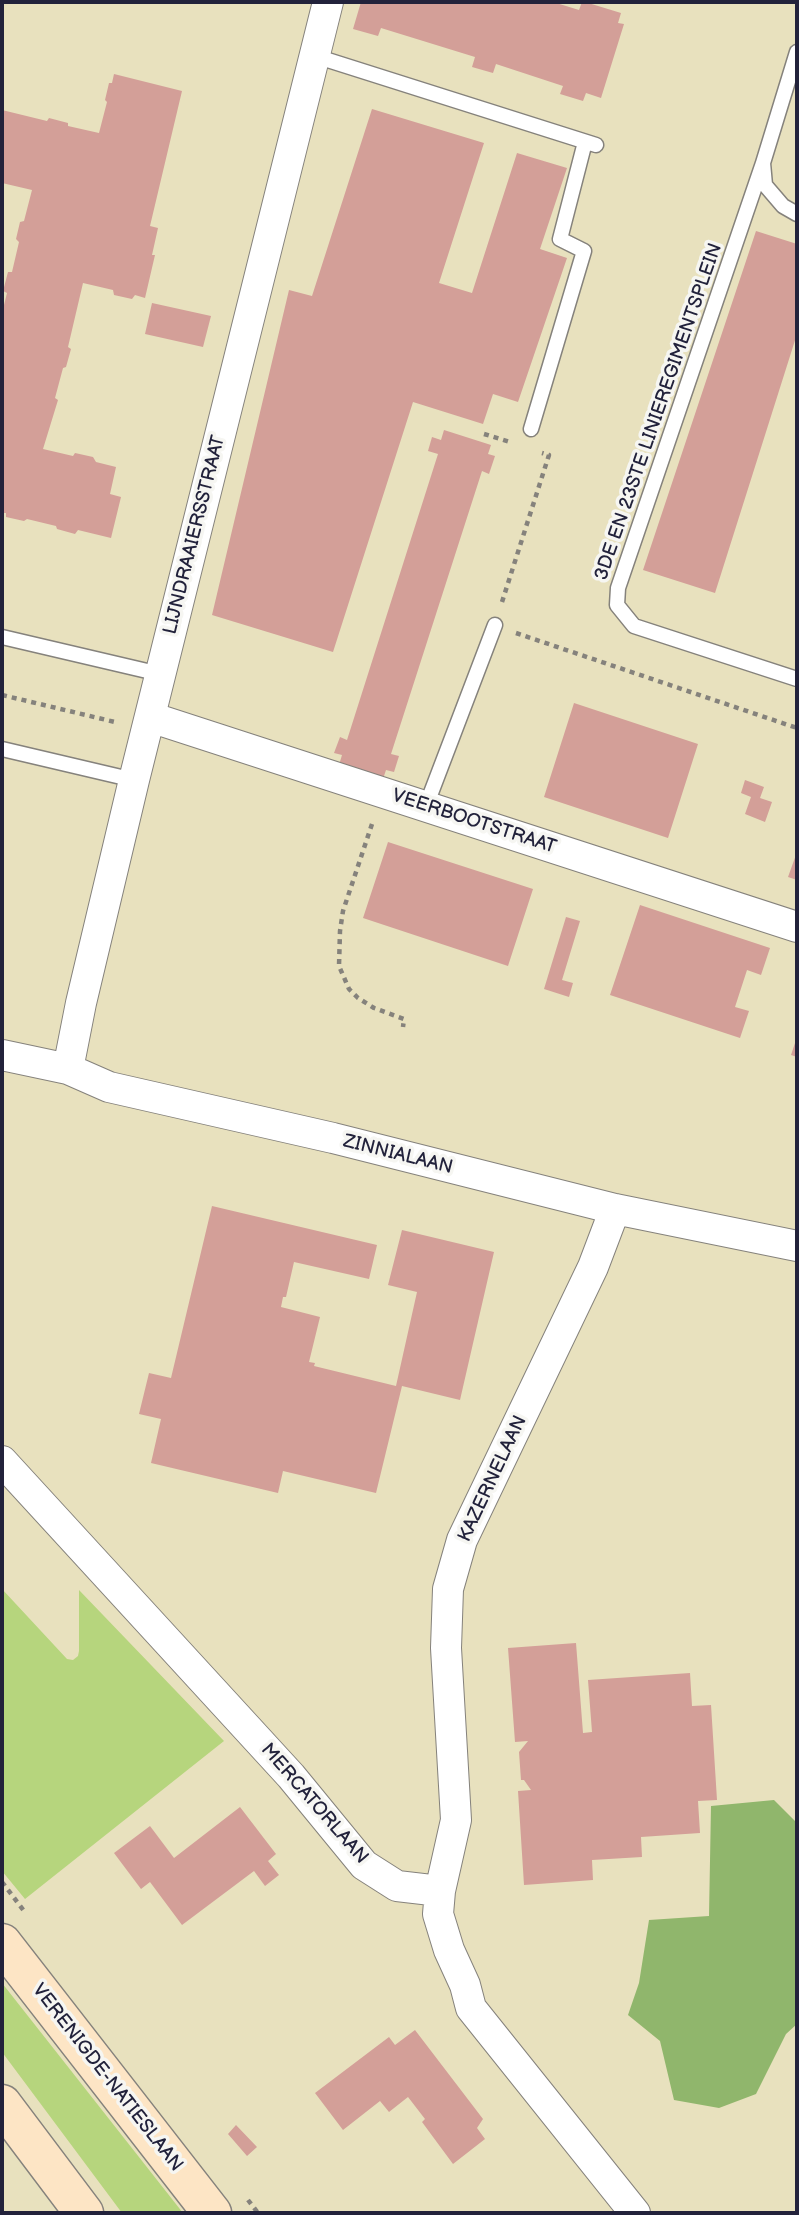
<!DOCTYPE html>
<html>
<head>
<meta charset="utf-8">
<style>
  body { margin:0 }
  #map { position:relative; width:799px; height:2215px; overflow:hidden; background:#e8e1be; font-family:"Balsamiq Sans",sans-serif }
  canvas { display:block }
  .frame { position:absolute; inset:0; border:4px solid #22223b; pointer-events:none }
</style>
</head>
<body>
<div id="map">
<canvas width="799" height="2215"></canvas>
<div class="frame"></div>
</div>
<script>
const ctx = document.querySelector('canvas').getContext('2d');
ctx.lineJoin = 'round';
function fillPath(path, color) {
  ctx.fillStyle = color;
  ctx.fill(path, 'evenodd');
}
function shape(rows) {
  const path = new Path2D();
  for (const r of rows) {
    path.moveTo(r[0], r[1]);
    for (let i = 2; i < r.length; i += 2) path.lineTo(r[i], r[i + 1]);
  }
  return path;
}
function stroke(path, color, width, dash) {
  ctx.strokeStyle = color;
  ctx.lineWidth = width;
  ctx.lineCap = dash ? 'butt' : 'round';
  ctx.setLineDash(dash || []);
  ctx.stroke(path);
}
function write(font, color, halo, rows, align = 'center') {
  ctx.font = font + ' "Balsamiq Sans",sans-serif';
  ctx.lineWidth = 7;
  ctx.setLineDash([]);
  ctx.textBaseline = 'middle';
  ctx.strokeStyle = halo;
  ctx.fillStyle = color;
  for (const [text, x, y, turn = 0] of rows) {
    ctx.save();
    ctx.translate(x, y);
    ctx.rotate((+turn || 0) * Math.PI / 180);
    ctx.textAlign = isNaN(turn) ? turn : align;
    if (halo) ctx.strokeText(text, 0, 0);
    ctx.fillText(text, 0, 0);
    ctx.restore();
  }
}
const green = shape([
  [2,1589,67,1659,73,1660,78,1656,79,1651,79,1590,224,1741,25,1899,2,1871],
  [2,1983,183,2213,122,2213,2,2052]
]);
const forest = shape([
  [774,1800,797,1823,797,2024,786,2034,756,2094,719,2108,674,2100,660,2041,628,2015,639,1983,649,1920,709,1916,711,1806]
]);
const building = shape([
  [361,2,553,2,579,10,582,2,585,2,621,13,618,23,624,24,601,98,586,93,583,101,560,94,563,86,496,64,493,73,472,67,475,57,381,28,378,36,353,29],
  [114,74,182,91,150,226,158,228,152,255,155,255,145,298,135,295,132,299,114,295,113,290,83,283,68,347,71,349,66,367,63,368,55,398,58,400,43,449,73,456,75,453,93,457,96,462,116,467,110,494,121,497,111,538,78,530,75,534,57,529,56,526,27,519,24,521,6,517,6,513,2,513,2,313,7,293,3,291,8,272,12,272,19,242,16,239,20,222,24,221,32,190,2,183,2,110,47,121,49,118,68,123,68,126,99,133,107,102,105,100,109,83,112,83],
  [372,109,484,143,439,283,472,293,517,153,567,168,540,249,567,258,518,402,493,394,483,424,413,402,333,652,212,615,289,290,312,296],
  [756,231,797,244,797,334,715,593,643,570],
  [152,303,211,316,203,347,145,334],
  [444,430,491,445,488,454,495,456,489,474,482,471,391,754,399,756,394,772,386,770,383,779,339,765,342,755,334,753,340,737,347,740,438,454,428,451,432,437,441,440],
  [574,703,698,744,668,838,544,797],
  [745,780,764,787,760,798,772,802,765,822,745,814,751,797,741,793],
  [388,842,533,889,508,966,363,918],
  [797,852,797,880,788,877],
  [640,905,770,948,761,975,747,970,735,1007,749,1011,740,1038,610,995],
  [566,917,580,921,562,980,573,983,569,997,544,989],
  [797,1037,797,1057,791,1055],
  [212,1206,377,1245,369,1279,294,1262,286,1297,283,1297,281,1307,320,1317,309,1362,315,1363,314,1366,396,1386,417,1292,388,1285,402,1230,494,1252,460,1400,402,1386,376,1493,283,1471,278,1493,151,1463,161,1419,139,1414,149,1373,171,1378],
  [576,1643,583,1733,592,1732,588,1680,690,1673,692,1706,711,1705,717,1800,698,1801,700,1833,641,1837,642,1857,592,1860,593,1880,524,1885,518,1791,531,1790,524,1780,521,1780,519,1752,528,1741,515,1742,508,1648],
  [240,1807,276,1854,268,1861,279,1875,265,1886,254,1871,182,1925,150,1882,141,1889,114,1853,150,1826,174,1858],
  [415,2030,483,2119,477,2128,485,2139,453,2164,422,2122,425,2119,408,2097,389,2112,380,2101,343,2130,315,2093,389,2037,395,2045],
  [236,2125,257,2147,247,2156,228,2134]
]);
const path = shape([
  [484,434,510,442],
  [502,602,549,455,542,453],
  [516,633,797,728],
  [2,695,115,722],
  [372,824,343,911,340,931,339,966,349,989,358,998,374,1008,404,1019,403,1027],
  [2,1882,24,1911],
  [248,2200,258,2213]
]);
const lane = shape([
  [797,52,763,163,765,185,783,206,797,214],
  [315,56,596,145],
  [763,163,618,588,617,605,634,626,797,679],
  [531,429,584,251,560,239,585,142],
  [2,637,160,674],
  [2,749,134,780],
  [426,806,495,625]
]);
const street = shape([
  [150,717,797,927],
  [2,1055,68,1069,109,1087,333,1138,615,1209,797,1246],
  [68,1069,81,1003,134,780,328,2],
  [615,1209,593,1267,462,1540,448,1589,446,1648,456,1820,440,1891,438,1914,449,1950,465,1985,471,2008,635,2213],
  [2,1461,291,1776,364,1865,397,1886,440,1891]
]);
const secondary = shape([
  [2,1943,212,2213],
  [2,2104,84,2213]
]);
const streetNames = [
  ["3DE EN 23STE LINIEREGIMENTSPLEIN",659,412,-71],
  ["LIJNDRAAIERSSTRAAT",195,535,-76],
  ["VEERBOOTSTRAAT",474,822,18],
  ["ZINNIALAAN",398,1155,14],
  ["KAZERNELAAN",493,1479,-65],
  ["MERCATORLAAN",314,1804,49],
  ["VERENIGDE-NATIESLAAN",107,2078,52]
];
fillPath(green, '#b6d57d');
fillPath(forest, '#90b66c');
fillPath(building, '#d39f98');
stroke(lane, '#85827c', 17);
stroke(street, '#85827c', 32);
stroke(secondary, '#85827c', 41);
stroke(path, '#85827c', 4.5, [5, 5]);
stroke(lane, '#fff', 14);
stroke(street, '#fff', 30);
stroke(secondary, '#fde5c5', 38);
write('19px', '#22223b', '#f6f6f2', streetNames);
</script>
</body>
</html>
